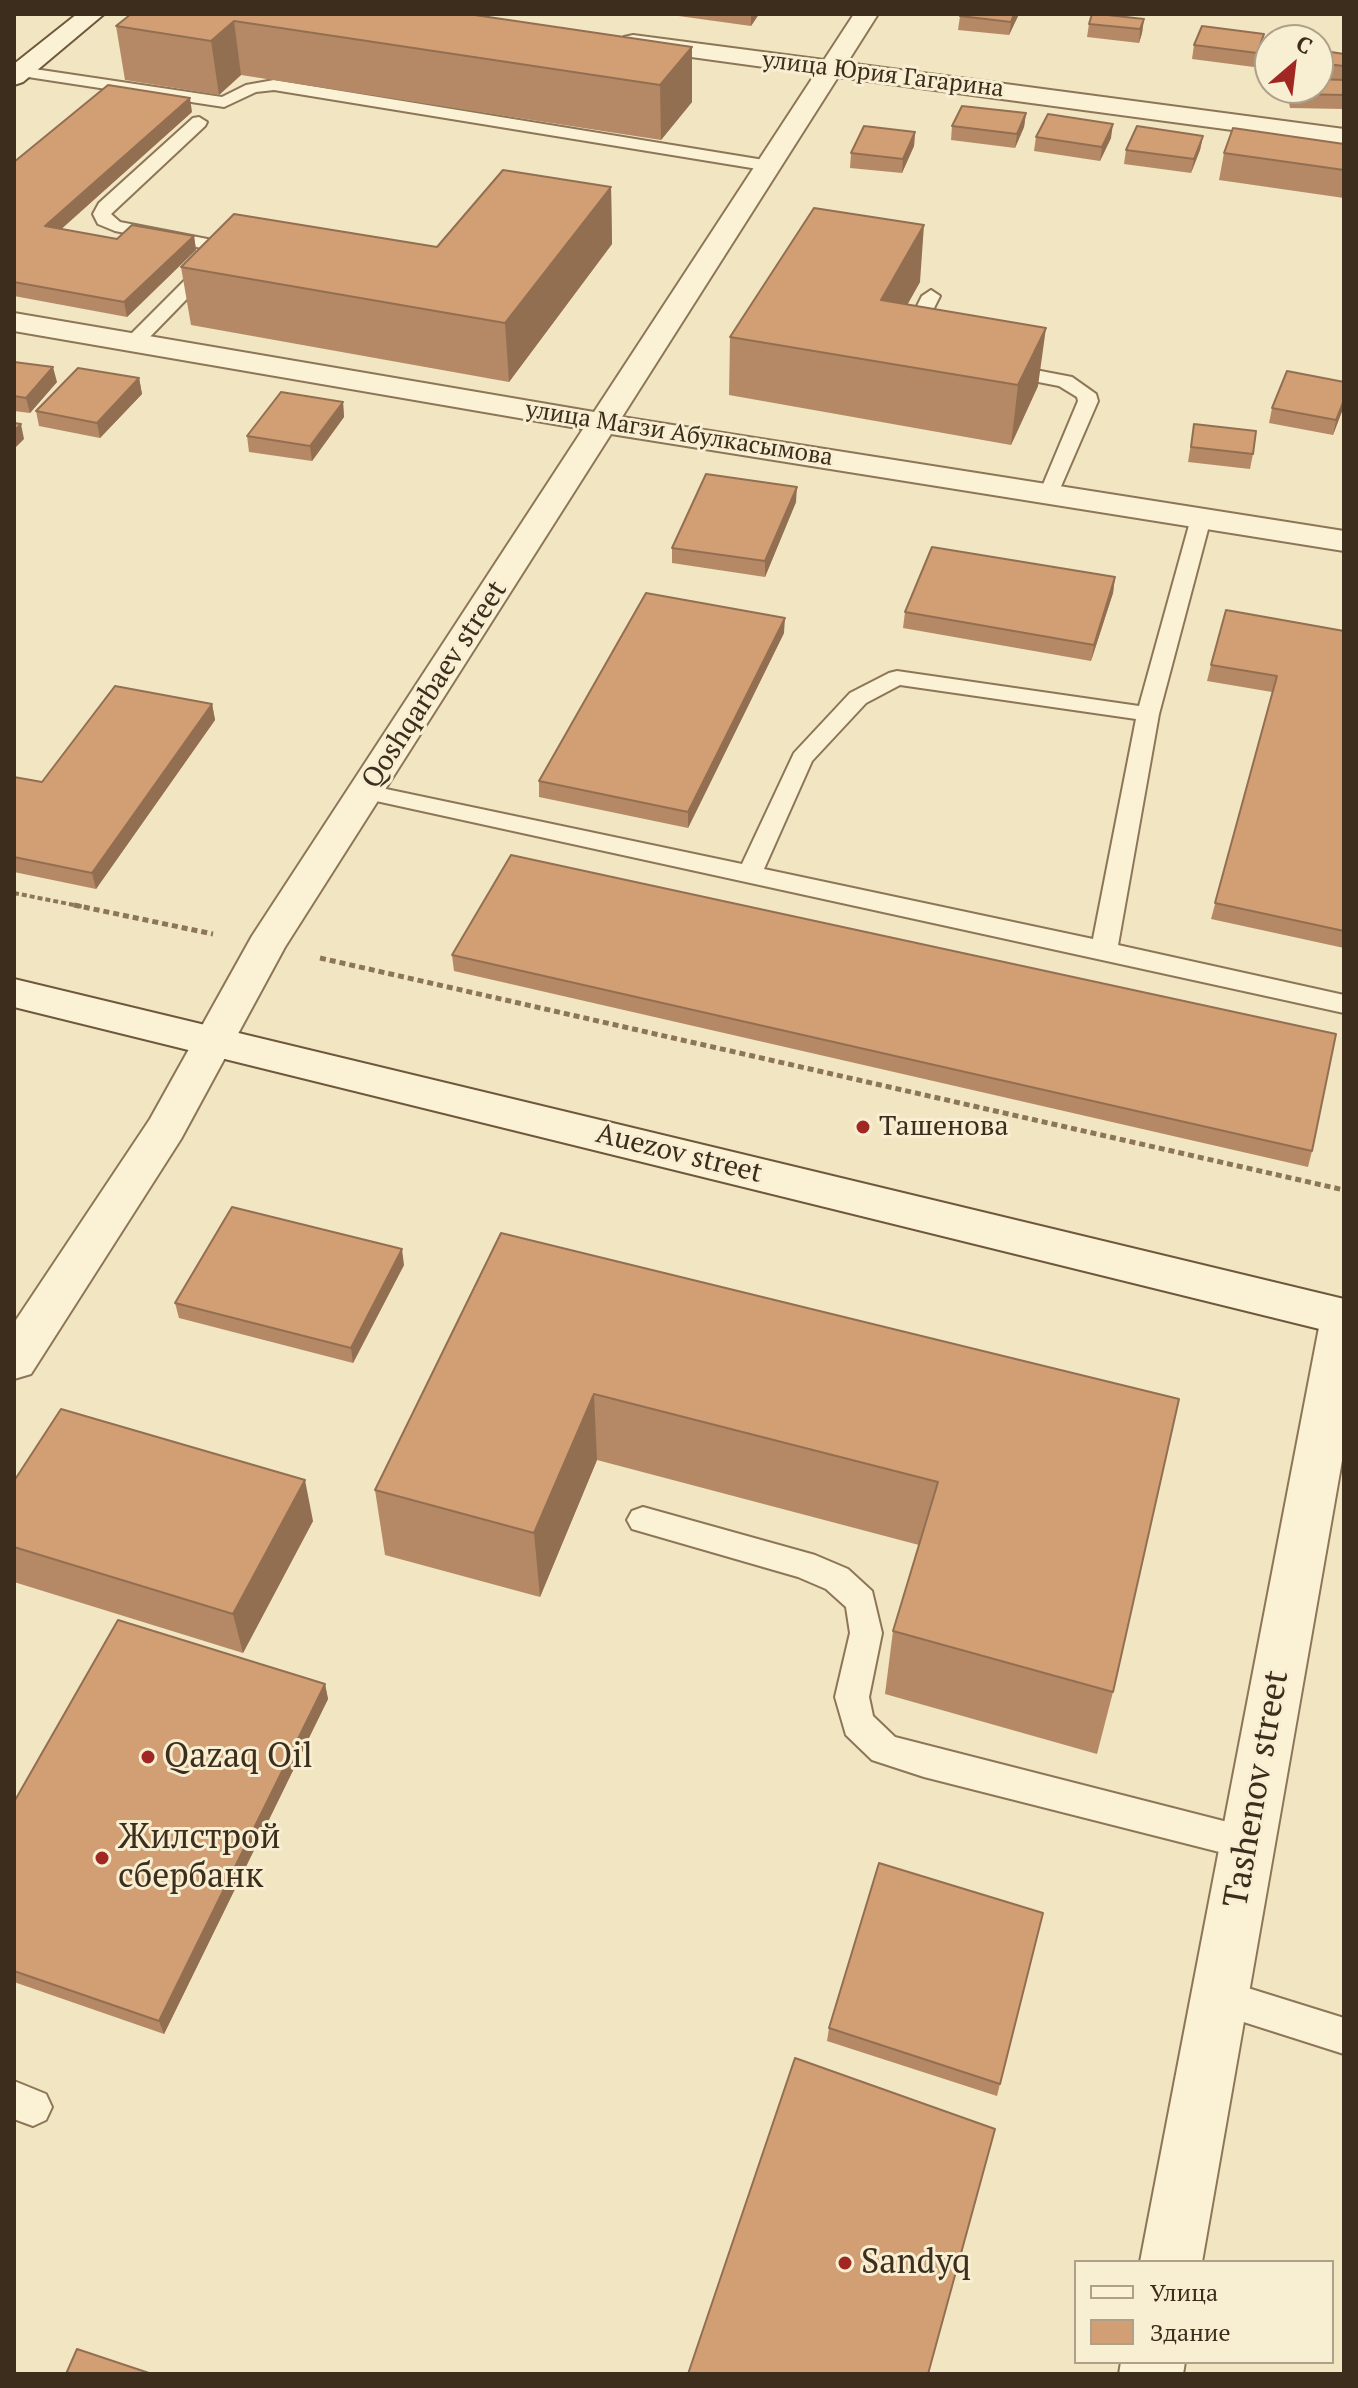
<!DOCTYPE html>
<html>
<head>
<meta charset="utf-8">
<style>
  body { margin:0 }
  #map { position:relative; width:1358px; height:2388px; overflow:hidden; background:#f1e5c2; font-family:"PT Serif",serif }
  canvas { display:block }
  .frame { position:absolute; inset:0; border:16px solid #3c2d1d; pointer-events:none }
  .legend { position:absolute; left:1074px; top:2260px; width:260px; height:104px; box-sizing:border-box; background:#f8efd2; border:2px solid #ada18a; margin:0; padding:10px 14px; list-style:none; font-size:24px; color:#3c2d1d }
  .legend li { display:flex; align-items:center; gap:16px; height:40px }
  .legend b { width:40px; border:2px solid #ada18a }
  .north { position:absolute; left:1254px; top:24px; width:80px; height:80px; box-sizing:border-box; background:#f8efd2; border:2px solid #ada18a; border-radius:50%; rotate:28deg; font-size:22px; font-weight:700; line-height:32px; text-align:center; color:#3c2d1d }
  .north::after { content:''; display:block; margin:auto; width:28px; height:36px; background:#a12723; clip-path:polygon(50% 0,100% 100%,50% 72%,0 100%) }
</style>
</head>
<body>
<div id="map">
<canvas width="1358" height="2388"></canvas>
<div class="frame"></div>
<ul class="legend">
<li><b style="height:10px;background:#fbf2d6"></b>Улица</li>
<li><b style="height:22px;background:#d29f75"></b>Здание</li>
</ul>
<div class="north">С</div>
</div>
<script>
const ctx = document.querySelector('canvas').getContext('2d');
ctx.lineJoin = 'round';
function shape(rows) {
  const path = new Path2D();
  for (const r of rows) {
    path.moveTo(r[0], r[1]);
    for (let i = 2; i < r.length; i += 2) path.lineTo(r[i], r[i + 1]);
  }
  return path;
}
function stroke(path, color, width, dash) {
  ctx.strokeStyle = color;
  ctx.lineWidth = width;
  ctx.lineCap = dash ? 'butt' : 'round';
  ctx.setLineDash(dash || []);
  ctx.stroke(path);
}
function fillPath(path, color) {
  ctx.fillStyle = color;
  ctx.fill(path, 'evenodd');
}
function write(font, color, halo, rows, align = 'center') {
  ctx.font = font + ' "PT Serif",serif';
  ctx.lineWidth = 6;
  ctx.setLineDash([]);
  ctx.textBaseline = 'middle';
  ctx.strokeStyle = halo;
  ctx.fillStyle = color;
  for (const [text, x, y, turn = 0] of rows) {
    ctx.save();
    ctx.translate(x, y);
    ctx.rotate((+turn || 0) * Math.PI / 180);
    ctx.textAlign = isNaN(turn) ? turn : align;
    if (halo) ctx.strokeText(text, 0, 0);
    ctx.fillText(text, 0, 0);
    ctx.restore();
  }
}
const pathFar1 = shape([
  [14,893,84,907]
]);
const path = shape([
  [74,905,213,934],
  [320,958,1344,1190]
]);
const lane = shape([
  [21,67,222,97,246,85,274,80,770,161,779,166,770,171,274,90,256,92,224,107,15,75,15,69,21,67],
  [199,117,207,122,205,126,111,214,120,222,233,244,236,248,233,252,227,253,115,231,98,224,93,214,99,203,193,118,199,117],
  [212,258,221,263,218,267,141,346,127,346,125,342,127,338,206,259,212,258],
  [931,290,940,296,917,342,908,348,901,346,899,342,922,296,931,290],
  [1004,364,1072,377,1096,394,1098,401,1056,498,1049,500,1039,494,1078,401,1077,397,1059,386,997,374,994,370,997,366,1004,364],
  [1201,512,1211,518,1159,714,1118,945,1344,995,1344,1013,367,799,359,797,355,792,359,787,367,785,742,864,794,753,850,693,889,673,897,671,1139,706,1191,518,1201,512],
  [900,685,1136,719,1093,939,764,869,812,761,866,703,900,685],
  [643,1507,815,1555,848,1569,872,1591,882,1633,869,1697,873,1716,895,1737,1247,1827,1259,1832,1264,1843,1259,1854,1247,1859,924,1777,872,1760,846,1735,835,1697,850,1633,846,1607,826,1589,798,1577,632,1529,627,1520,632,1511,643,1507],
  [1219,1979,1344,2018,1344,2054,1206,2010,1201,1997,1206,1984,1219,1979],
  [14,2081,46,2094,52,2107,46,2120,33,2126,14,2119,14,2081]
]);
const street = shape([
  [854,14,878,14,847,63,1344,129,1344,145,838,77,622,417,1344,531,1344,551,611,434,285,947,181,1139,31,1374,14,1379,14,1323,150,1119,252,936,583,429,14,331,14,313,594,412,815,74,633,49,624,47,621,42,624,37,633,35,824,60,854,14],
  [1344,1299,1344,1449,1202,2262,1140,2262,1321,1317,1328,1304,1344,1299],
  [1121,2362,1185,2362,1183,2374,1119,2374,1121,2362]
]);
const secondary = shape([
  [77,14,104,14,23,82,14,85,14,64,77,14],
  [14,979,1344,1299,1344,1335,14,1007,14,979]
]);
const wall = shape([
  [131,14,692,47,692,102,661,140,241,75,219,95,125,80,116,26],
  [664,14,759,14,751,26],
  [1019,14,1009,35,958,30,960,16],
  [1144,19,1142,33,1139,43,1087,37,1089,24],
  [1264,34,1261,47,1254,67,1192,59,1194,45],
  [1318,50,1344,54,1344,109,1290,108,1287,92,1288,88,1318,88,1337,80,1318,77],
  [192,112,61,229,117,239,194,236,196,250,127,317,14,296,14,162],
  [1026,113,1024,127,1015,148,951,140,952,126],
  [915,132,914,146,902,173,850,168,851,153],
  [1203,136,1200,150,1191,173,1124,164,1126,150],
  [1036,137,1111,138,1100,161,1034,151],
  [1344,144,1344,198,1219,180,1224,153],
  [611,187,612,244,509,382,191,325,181,267,437,247],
  [920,282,907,305,1038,386,1011,445,729,395,730,337],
  [14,362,57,382,30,413,14,411],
  [139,378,142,394,100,438,39,426,36,411],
  [1344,382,1344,406,1333,435,1269,423,1272,408],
  [343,402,344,417,312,461,249,452,247,436],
  [1194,424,1253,454,1250,469,1188,462],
  [796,502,765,577,672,563,672,548],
  [1115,577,1113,593,1091,661,903,628,905,612],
  [1344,631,1344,948,1211,919,1272,692,1207,681,1211,665],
  [784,633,688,828,539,797,539,781],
  [212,704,215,720,96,889,14,872,14,777,42,782],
  [452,955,1312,1151,1308,1167,454,971],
  [501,1233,1179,1399,1113,1692,1097,1754,885,1694,893,1631,919,1545,597,1460,540,1597,385,1555,375,1490],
  [404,1265,353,1363,179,1318,175,1303],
  [14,1481,313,1521,243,1653,14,1582],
  [325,1684,328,1699,164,2034,14,1982,14,1802],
  [829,2028,1000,2084,997,2096,827,2041]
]);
const shadedWall = shape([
  [751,14,759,14,751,26],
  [1014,14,1019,14,1009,35,1011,22],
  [1144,19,1142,33,1139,43,1140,29],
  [234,21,241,75,219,95,211,41],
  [1264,34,1261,47,1254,67,1257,53],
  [692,47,692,102,661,140,660,85],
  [190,98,192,112,48,241,45,226],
  [1026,113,1024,127,1015,148,1017,134],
  [1113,124,1111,138,1100,161,1102,147],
  [915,132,914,146,902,173,903,159],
  [1203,136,1200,150,1191,173,1194,159],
  [611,187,612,244,509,382,505,323],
  [924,225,920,282,877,359,881,300],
  [194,236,196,250,127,317,124,302],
  [1046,328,1038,386,1011,445,1018,385],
  [53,367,57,382,30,413,26,398],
  [139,378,142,394,100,438,97,423],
  [1344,400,1344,406,1333,435,1336,420],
  [343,402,344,417,312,461,310,446],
  [21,424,24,439,14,449,14,431],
  [797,487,796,502,765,577,765,561],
  [1115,577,1113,593,1091,661,1094,645],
  [785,618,784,633,688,828,688,812],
  [212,704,215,720,96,889,92,873],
  [402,1249,404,1265,353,1363,351,1348],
  [594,1394,597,1460,540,1597,534,1533],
  [305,1480,313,1521,243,1653,233,1614],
  [325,1684,328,1699,164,2034,159,2021]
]);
const building = shape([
  [131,14,468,14,692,47,660,85,234,21,211,41,116,26,131,14],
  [961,14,1014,14,1011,22,960,16,961,14],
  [1092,14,1098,14,1144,19,1140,29,1089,24,1092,14],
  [1202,26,1264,34,1257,53,1194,45,1202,26],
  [1318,50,1344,54,1344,66,1318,63,1318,50],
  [1318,79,1344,80,1344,95,1293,94,1292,88,1318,88,1318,79],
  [108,85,190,98,45,226,117,239,132,225,194,236,124,302,14,282,14,162,108,85],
  [962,106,1026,113,1017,134,952,126,962,106],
  [1048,114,1113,124,1102,147,1036,137,1048,114],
  [864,126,915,132,903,159,851,153,864,126],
  [1137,126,1203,136,1194,159,1126,150,1137,126],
  [1233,128,1344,144,1344,170,1224,153,1233,128],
  [503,170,611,187,505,323,181,267,234,214,437,247,503,170],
  [814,208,924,225,881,300,1046,328,1018,385,730,337,814,208],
  [14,362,53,367,26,398,14,396,14,362],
  [78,368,139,378,97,423,36,411,78,368],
  [1287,371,1344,382,1344,400,1336,420,1272,408,1287,371],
  [281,392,343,402,310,446,247,436,281,392],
  [14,423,21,424,14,431,14,423],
  [1194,424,1256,431,1253,454,1191,447,1194,424],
  [706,474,797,487,765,561,672,548,706,474],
  [932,547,1115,577,1094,645,905,612,932,547],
  [646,593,785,618,688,812,539,781,646,593],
  [1226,610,1344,631,1344,931,1215,903,1277,676,1211,665,1226,610],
  [115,686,212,704,92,873,14,857,14,777,42,782,115,686],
  [511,855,1336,1034,1312,1151,452,955,511,855],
  [232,1207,402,1249,351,1348,175,1303,232,1207],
  [501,1233,1179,1399,1113,1692,893,1631,938,1482,594,1394,534,1533,375,1490,501,1233],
  [61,1409,305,1480,233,1614,14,1547,14,1481,61,1409],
  [118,1620,325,1684,159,2021,14,1971,14,1802,118,1620],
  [879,1863,1043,1913,1000,2084,829,2028,879,1863],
  [795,2058,995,2129,928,2374,688,2374,795,2058],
  [77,2349,152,2374,66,2374,77,2349]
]);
const markers = [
  [863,1127,8,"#a12723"],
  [148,1757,8,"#a12723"],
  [102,1858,8,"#a12723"],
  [845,2263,8,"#a12723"]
];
const farStreetnames = [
  ["улица Юрия Гагарина",883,75,7],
  ["улица Магзи Абулкасымова",679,434,9]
];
const streetNames = [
  ["Qoshqarbaev street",435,685,-57],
  ["Auezov street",679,1154,14]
];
const poiNames = [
  ["Ташенова",879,1127]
];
const nearPoinames = [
  ["Qazaq Oil",164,1757],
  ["Жилстрой",118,1838],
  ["сбербанк",118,1877],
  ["Sandyq",861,2263]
];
const nearStreetnames = [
  ["Tashenov street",1257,1789,-80]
];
stroke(lane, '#8d7657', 4);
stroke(street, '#8d7657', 4);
stroke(secondary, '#6f573b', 4);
stroke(pathFar1, '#8d7657', 4, [5, 3]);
stroke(path, '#8d7657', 5, [6, 4]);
fillPath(lane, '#fbf2d6');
fillPath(street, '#fbf2d6');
fillPath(secondary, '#fbf2d6');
fillPath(wall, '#b58965');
fillPath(shadedWall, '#936f52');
fillPath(building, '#d29f75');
stroke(building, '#936f52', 2);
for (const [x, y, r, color] of markers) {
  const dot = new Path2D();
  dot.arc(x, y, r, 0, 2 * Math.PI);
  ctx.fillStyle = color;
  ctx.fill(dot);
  stroke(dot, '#f8efd2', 3);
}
write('24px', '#3c2d1d', '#f8efd2', farStreetnames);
write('28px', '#3c2d1d', '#f8efd2', streetNames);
write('28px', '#3c2d1d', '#f8efd2', poiNames, 'left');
write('34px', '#3c2d1d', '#f8efd2', nearPoinames, 'left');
write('34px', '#3c2d1d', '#f8efd2', nearStreetnames);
</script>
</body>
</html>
